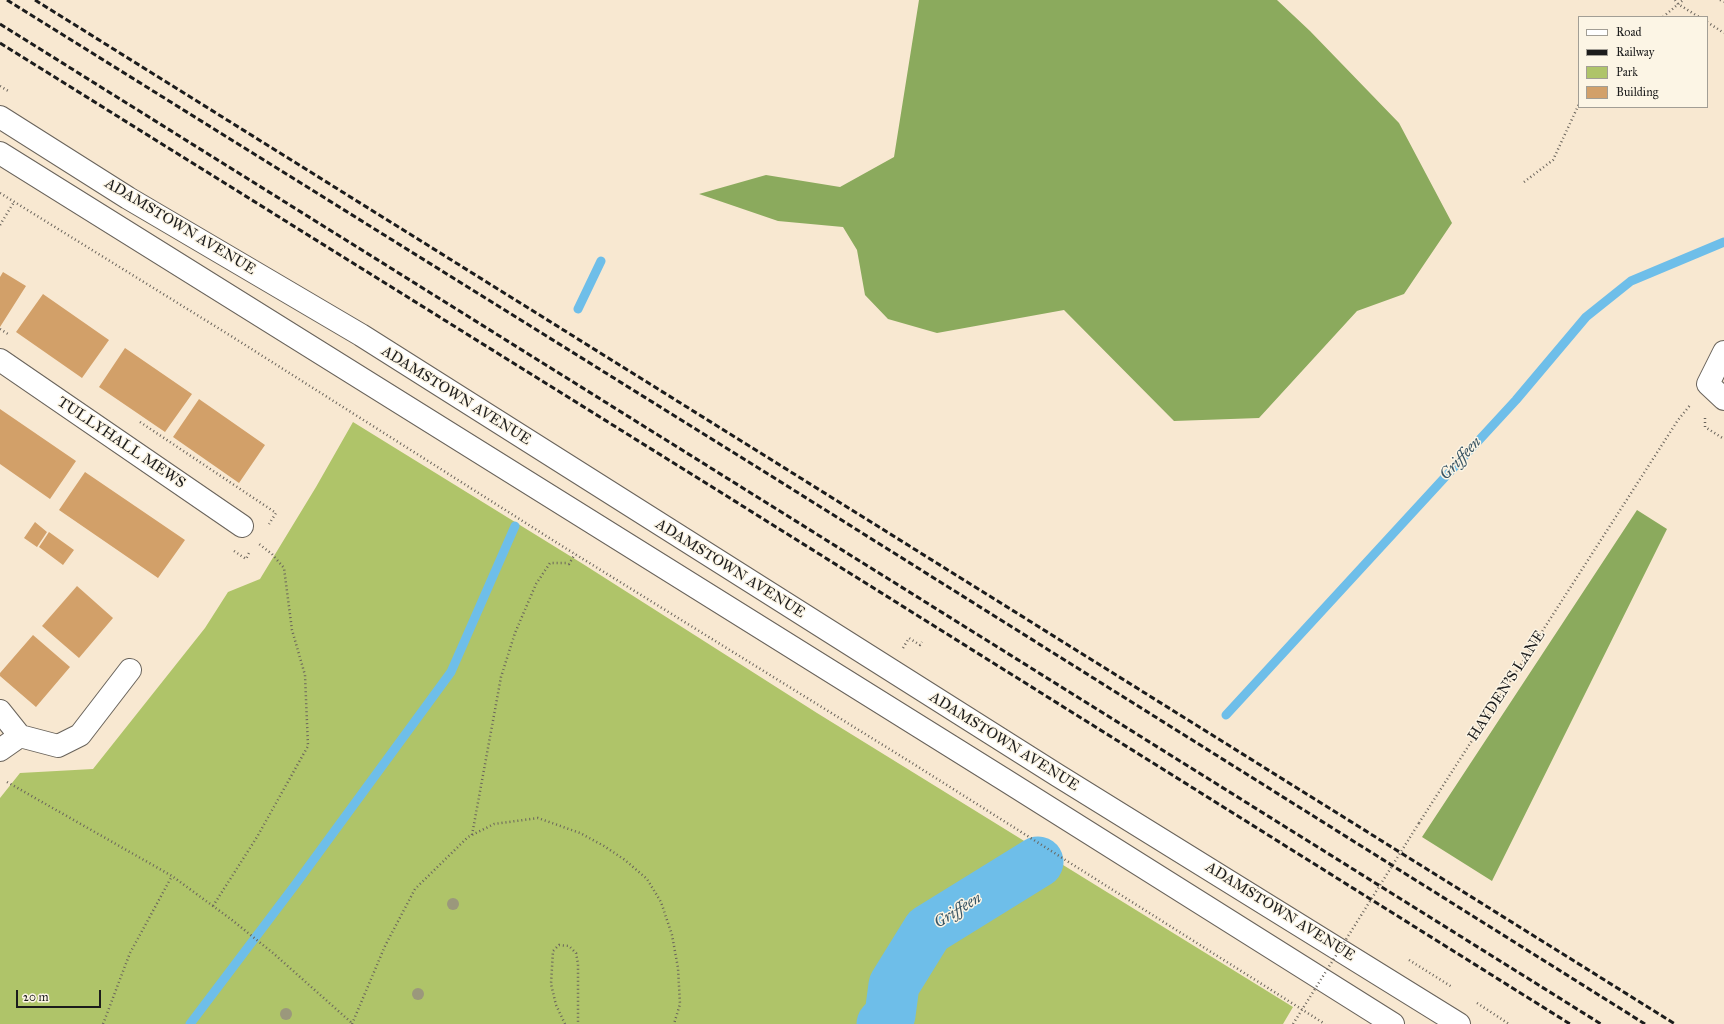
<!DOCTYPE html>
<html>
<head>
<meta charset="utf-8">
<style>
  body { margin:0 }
  #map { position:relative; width:1724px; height:1024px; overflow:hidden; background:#f8e8d1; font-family:"IM FELL Great Primer",serif }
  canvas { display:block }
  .legend { position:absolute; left:1578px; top:16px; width:130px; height:92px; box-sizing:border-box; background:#fcf5e5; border:1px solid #a29e95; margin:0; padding:5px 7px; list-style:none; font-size:12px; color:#1c1c1c }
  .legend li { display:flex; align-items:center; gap:8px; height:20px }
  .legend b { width:20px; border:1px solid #a29e95 }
  .scale { position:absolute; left:16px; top:990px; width:85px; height:18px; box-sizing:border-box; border:2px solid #1c1c1c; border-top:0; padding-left:5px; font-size:12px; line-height:14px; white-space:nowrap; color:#1c1c1c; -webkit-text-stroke:3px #fcf5e5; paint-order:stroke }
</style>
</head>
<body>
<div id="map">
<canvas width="1724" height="1024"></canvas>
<ul class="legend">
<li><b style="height:5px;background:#fff"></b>Road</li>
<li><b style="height:5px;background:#1c1c1c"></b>Railway</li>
<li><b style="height:11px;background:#afc469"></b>Park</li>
<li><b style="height:11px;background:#d2a069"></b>Building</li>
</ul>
<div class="scale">20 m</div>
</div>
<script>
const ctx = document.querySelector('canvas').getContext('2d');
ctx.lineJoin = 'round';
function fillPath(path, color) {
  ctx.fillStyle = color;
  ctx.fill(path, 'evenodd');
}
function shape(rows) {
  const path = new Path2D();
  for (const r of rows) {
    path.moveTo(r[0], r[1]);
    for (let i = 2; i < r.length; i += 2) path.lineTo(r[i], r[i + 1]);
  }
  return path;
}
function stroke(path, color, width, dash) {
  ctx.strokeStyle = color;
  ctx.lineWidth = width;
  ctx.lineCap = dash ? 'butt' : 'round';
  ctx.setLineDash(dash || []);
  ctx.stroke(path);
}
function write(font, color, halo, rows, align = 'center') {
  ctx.font = font + ' "IM FELL Great Primer",serif';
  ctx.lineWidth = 3;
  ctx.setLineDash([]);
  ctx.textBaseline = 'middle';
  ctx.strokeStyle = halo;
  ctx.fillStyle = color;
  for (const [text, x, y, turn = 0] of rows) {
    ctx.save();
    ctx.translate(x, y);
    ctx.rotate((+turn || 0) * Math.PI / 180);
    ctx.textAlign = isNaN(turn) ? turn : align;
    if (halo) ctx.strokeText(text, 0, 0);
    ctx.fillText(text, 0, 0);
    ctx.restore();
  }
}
const green = shape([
  [353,422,583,564,817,713,1293,1007,1283,1024,0,1024,0,798,20,773,93,769,205,628,228,592,260,579,316,487]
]);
const forest = shape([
  [919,0,1277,0,1310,31,1399,123,1452,223,1404,294,1357,311,1259,418,1174,421,1064,310,937,333,888,319,865,295,857,250,843,227,778,221,699,194,766,175,840,187,894,157],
  [1637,510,1667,529,1492,881,1422,837]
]);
const stream = shape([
  [578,309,601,261],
  [1226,715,1516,400,1586,317,1631,281,1724,242],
  [190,1024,295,885,451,672,515,526]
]);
const river = shape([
  [882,1024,890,1015,894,985,928,930,1038,862]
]);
const building = shape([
  [3,272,26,286,0,327,0,277],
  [43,294,109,340,82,378,16,332],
  [125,348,192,394,165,432,99,387],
  [199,399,265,445,239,483,173,437],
  [0,409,76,461,50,499,0,464],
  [85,472,185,540,158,578,59,510],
  [35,522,47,532,37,547,24,538],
  [49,532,74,550,63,565,39,547],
  [77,586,113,618,79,658,42,626],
  [33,635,70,667,36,707,0,676,0,673]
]);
const path = shape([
  [1675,0,1678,4,1699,17],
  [1720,0,1724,2],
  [1663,17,1683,0],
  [1707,22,1724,33],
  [0,86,10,92],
  [1524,182,1553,160,1579,104],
  [0,193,231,336,562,546,912,763,1325,1024],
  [0,225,14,202],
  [0,329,8,334],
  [1705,418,1705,427,1724,439],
  [140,422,276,513,269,524],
  [234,551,246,559,250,551],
  [903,648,909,638,920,645,922,642],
  [7,782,172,876,232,920,273,953,353,1024],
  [1419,823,1678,420,1691,404],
  [472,835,501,677,515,633,536,584,550,563,566,563,569,564,575,554],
  [213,906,257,837,308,746,305,675,292,630,284,568,272,554,259,544],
  [1409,960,1452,987],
  [1477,1003,1509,1024],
  [103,1024,130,953,172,876],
  [352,1024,385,946,415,889,468,837,494,824,538,818,580,833,604,846,625,860,647,879,661,902,672,935,678,968,680,1004,674,1024],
  [565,1024,556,1005,551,984,553,951,559,945,569,946,576,953,578,964,578,1024]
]);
const minor = shape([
  [0,117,128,198,361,335,1057,775,1459,1024],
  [0,153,1005,780,1393,1024],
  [1724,352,1708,384,1724,399],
  [0,360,242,526],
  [0,711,20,736],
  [0,750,20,736,58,746,80,735,130,670]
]);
const rail = shape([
  [7,0,784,484,1645,1024],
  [35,0,1675,1024],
  [0,24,1601,1024],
  [0,43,709,485,1570,1024]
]);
const pathBridge = shape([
  [1293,1024,1419,823]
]);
const trees = [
  [453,904],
  [418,994],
  [286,1014]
];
const streetNames = [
  ["ADAMSTOWN AVENUE",180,227,31],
  ["ADAMSTOWN AVENUE",456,396,32],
  ["TULLYHALL MEWS",121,443,34],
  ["ADAMSTOWN AVENUE",730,569,32],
  ["HAYDEN'S LANE",1507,686,-57],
  ["ADAMSTOWN AVENUE",1004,742,32],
  ["ADAMSTOWN AVENUE",1280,912,32]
];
const waterNames = [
  ["Griffeen",1461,459,-47],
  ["Griffeen",958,911,-32]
];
fillPath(green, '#afc469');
fillPath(forest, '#8baa5d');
stroke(stream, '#6ebee9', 9);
stroke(river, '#6ebee9', 51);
fillPath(building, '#d2a069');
stroke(minor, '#69635b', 24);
stroke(path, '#69635b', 2.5, [1, 3]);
stroke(minor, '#fff', 22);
stroke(rail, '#1c1c1c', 3, [6, 3]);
stroke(pathBridge, '#69635b', 2.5, [1, 3]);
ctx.fillStyle = '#9b987c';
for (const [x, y] of trees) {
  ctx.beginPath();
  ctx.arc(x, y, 6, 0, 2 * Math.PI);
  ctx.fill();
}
write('15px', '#1c1c1c', '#fcf5e5', streetNames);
write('italic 16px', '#395564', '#fcf5e5', waterNames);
</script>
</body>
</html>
